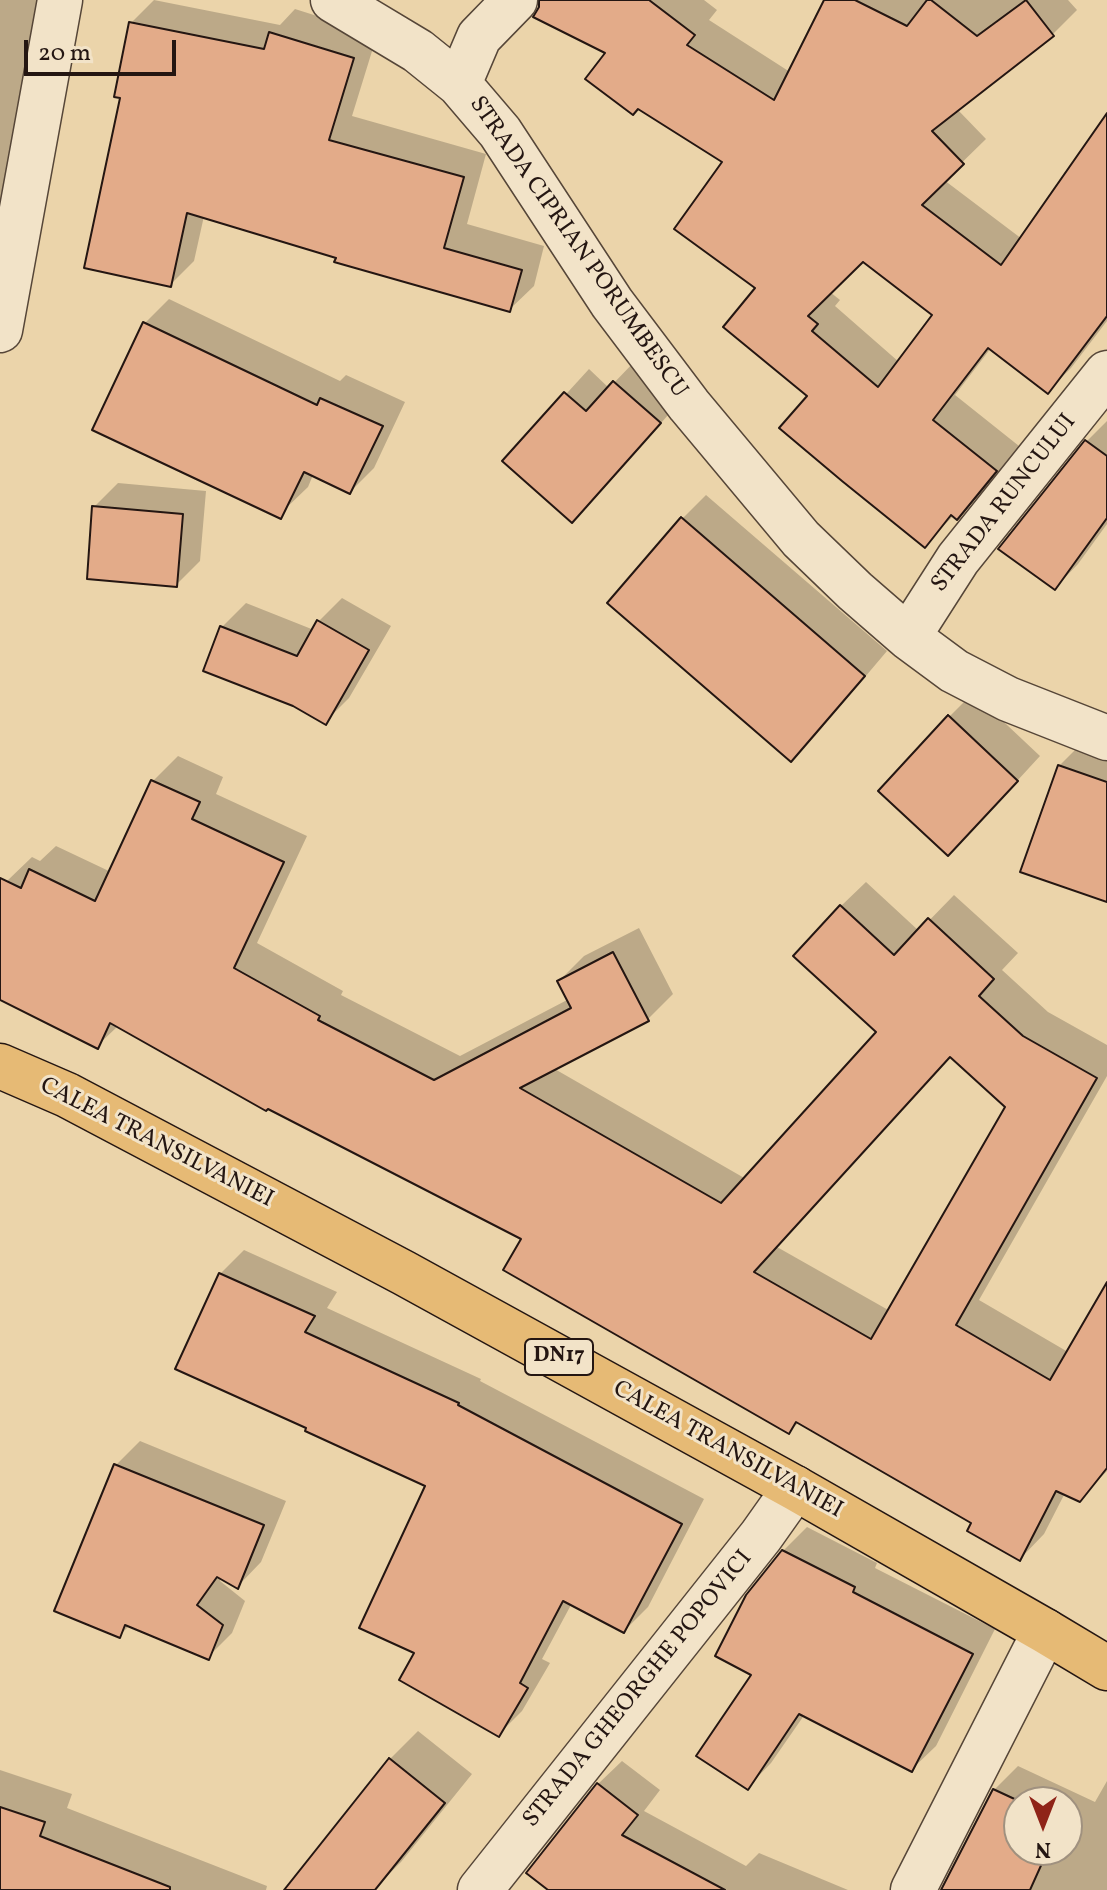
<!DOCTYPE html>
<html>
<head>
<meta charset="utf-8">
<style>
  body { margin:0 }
  #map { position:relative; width:1107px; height:1890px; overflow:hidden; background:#ebd4aa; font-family:Vollkorn,serif }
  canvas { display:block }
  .north { position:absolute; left:1003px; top:1786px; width:80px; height:80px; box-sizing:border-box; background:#f2e3c8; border:2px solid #a0917f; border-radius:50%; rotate:180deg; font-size:22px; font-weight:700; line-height:32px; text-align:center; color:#241612 }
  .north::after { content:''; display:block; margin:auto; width:28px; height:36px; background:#8f2418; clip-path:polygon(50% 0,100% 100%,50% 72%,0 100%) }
  .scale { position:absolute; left:24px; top:40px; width:152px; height:36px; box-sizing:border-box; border:4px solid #241612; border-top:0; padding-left:10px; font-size:24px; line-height:28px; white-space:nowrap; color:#241612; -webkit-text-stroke:6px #f2e3c8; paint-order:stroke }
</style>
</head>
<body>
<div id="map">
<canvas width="1107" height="1890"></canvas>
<div class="north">N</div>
<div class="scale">20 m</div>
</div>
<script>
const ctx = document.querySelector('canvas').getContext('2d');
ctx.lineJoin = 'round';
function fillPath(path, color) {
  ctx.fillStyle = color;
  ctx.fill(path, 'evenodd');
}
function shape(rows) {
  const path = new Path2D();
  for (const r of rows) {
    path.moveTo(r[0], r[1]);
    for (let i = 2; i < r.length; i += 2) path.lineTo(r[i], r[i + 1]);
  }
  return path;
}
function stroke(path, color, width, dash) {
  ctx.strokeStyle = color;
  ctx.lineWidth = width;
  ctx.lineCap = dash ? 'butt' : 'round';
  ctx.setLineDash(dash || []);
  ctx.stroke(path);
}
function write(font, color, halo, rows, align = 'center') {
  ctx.font = font + ' Vollkorn,serif';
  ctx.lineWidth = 6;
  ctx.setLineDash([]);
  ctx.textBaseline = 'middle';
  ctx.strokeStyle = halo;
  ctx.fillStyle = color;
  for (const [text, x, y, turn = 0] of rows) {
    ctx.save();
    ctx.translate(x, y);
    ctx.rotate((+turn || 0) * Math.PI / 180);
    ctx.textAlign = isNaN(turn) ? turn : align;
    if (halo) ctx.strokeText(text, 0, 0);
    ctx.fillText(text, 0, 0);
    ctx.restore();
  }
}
const shadow = shape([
  [0,0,63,0,0,219],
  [154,0,280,25,295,9,377,35,352,116,486,154,467,224,544,246,534,286,510,309,204,216,194,261,170,285,123,96,131,23],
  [563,0,704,0,717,10,709,20,790,72,826,0,1068,0,1077,10,1053,34,957,109,986,139,944,180,1022,239,1107,119,1107,321,1071,368,1048,391,991,348,955,395,1019,446,981,494,957,517,954,515,925,545,809,396,758,287,724,162,608,52],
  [863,259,935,315,899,362,835,306,840,300,830,292],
  [169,299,340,381,346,375,405,402,374,468,350,492,313,475,308,487,283,511,145,323],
  [638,358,683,398,596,497,572,521,505,461,589,369,609,388],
  [1107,421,1107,524,1078,564,1055,588,1086,442],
  [118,483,206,491,200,561,176,585,94,507],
  [706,495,887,651,815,736,791,759,682,519],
  [342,598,391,626,349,698,325,722,222,627,246,603,314,630,319,621],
  [973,693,1040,756,972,830,949,717],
  [1084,741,1107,749,1107,900,1059,766],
  [178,756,223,777,216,794,307,836,257,943,343,991,341,995,460,1056,569,999,559,981,584,956,639,928,673,994,648,1019,553,1068,746,1179,879,1032,841,906,866,882,919,931,954,895,1018,953,1002,970,1048,1012,1107,1045,1107,1076,979,1300,1068,1352,1107,1286,1107,1471,1079,1500,1065,1493,1044,1534,1020,1559,974,1523,799,1422,789,1432,524,1238,118,1026,97,1046,0,998,0,895,7,881,32,857,40,861,56,846,111,872,153,781],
  [951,1055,1007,1107,890,1311,777,1247],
  [244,1250,337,1292,327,1308,481,1379,480,1381,704,1499,648,1607,624,1631,572,1603,542,1659,550,1663,522,1711,499,1734,417,1652,428,1485,220,1274],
  [140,1441,286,1501,261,1562,238,1586,222,1577,220,1581,245,1601,232,1633,208,1657,130,1625,119,1636,116,1465],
  [807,1527,877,1563,875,1568,995,1629,936,1746,912,1769,805,1714,771,1763,748,1787,783,1551],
  [418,1731,472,1774,401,1862,373,1890,284,1890,390,1759],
  [622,1761,660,1790,644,1811,746,1866,759,1853,848,1890,551,1890,598,1784],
  [1018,1766,1095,1802,1107,1781,1107,1890,943,1890,994,1790],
  [1019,1802,1067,1802,1067,1850,1019,1850],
  [0,1770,72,1794,67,1808,267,1886,266,1890,0,1890]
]);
const building = shape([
  [539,0,649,0,695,35,687,45,774,100,824,0,855,0,907,26,927,0,931,0,977,36,1026,0,1054,36,932,131,964,164,922,205,1001,265,1107,113,1107,316,1048,394,988,348,933,420,997,471,957,520,951,515,925,548,842,481,779,428,807,396,723,327,755,288,674,229,722,162,638,109,633,115,585,79,605,53,533,17,539,7,539,0],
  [863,262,932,315,878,387,812,331,818,324,808,316,863,262],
  [129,22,264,49,269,32,354,58,329,140,464,177,444,248,522,270,510,312,334,262,336,258,187,213,171,287,84,268,120,98,114,97,129,22],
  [143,322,317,405,320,398,383,426,350,494,304,472,281,519,92,430,143,322],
  [613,381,661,423,572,523,502,461,564,392,586,411,613,381],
  [1085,440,1107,456,1107,518,1055,590,998,549,1085,440],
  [92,506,183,514,177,587,87,579,92,506],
  [681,517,865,676,791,762,607,603,681,517],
  [317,620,369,650,326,725,293,706,203,671,220,626,297,656,317,620],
  [948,715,1018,781,948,856,878,791,948,715],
  [1058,765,1107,782,1107,902,1020,872,1058,765],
  [151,780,200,802,192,819,284,862,234,968,320,1016,318,1020,434,1080,571,1008,557,981,613,952,649,1021,520,1088,721,1203,876,1032,793,956,840,905,894,955,928,918,994,979,979,996,1023,1036,1097,1078,956,1325,1050,1380,1107,1282,1107,1468,1080,1502,1056,1491,1020,1561,967,1531,971,1523,796,1422,789,1434,503,1270,521,1239,268,1109,266,1111,110,1023,98,1049,0,1000,0,878,21,888,29,869,95,901,151,780],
  [950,1057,1005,1107,871,1339,754,1272,950,1057],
  [219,1273,315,1316,305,1332,459,1403,458,1405,682,1524,624,1633,563,1601,520,1683,528,1688,499,1737,399,1680,414,1653,359,1628,425,1486,305,1431,306,1428,175,1369,219,1273],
  [114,1464,264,1525,238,1589,217,1577,197,1605,223,1625,209,1660,125,1625,120,1638,54,1611,114,1464],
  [782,1550,855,1587,853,1592,973,1654,912,1772,799,1714,748,1790,696,1756,751,1675,715,1656,746,1595,782,1550],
  [389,1758,445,1803,375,1890,284,1890,389,1758],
  [597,1783,638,1815,622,1835,725,1890,548,1890,526,1873,597,1783],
  [993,1789,1021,1802,1019,1802,1019,1850,1048,1850,1030,1890,941,1890,993,1789],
  [0,1807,45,1822,40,1836,170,1887,170,1890,0,1890,0,1807]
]);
const minor = shape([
  [333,0,418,51,459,84,500,132,612,303,689,405,801,539,855,591,908,637,954,671,1008,699,1107,738],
  [459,84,479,37,515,0],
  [0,330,60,0],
  [908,637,958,559,1107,373],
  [480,1890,761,1536,795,1488],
  [913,1890,1045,1631]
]);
const highway = shape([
  [0,1066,67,1095,404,1273,795,1488,1045,1631,1107,1668]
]);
const shields = [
  [559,1357,68]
];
const shieldNames = [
  ["DN17",559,1357]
];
const streetNames = [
  ["STRADA CIPRIAN PORUMBESCU",577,248,55],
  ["STRADA RUNCULUI",1005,504,-52],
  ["CALEA TRANSILVANIEI",156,1144,27],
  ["CALEA TRANSILVANIEI",727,1451,29],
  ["STRADA GHEORGHE POPOVICI",639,1690,-51]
];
fillPath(shadow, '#0003');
fillPath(building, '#e3ab89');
stroke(building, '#241612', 2);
stroke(minor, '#564638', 47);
stroke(highway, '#241612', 47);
stroke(minor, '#f2e3c8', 44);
stroke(highway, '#e6ba75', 44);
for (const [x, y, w] of shields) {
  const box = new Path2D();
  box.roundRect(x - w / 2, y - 18, w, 36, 6);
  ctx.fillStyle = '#f2e3c8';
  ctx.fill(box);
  stroke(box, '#241612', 2);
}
write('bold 22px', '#241612', null, shieldNames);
write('24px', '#241612', '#f2e3c8', streetNames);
</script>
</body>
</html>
